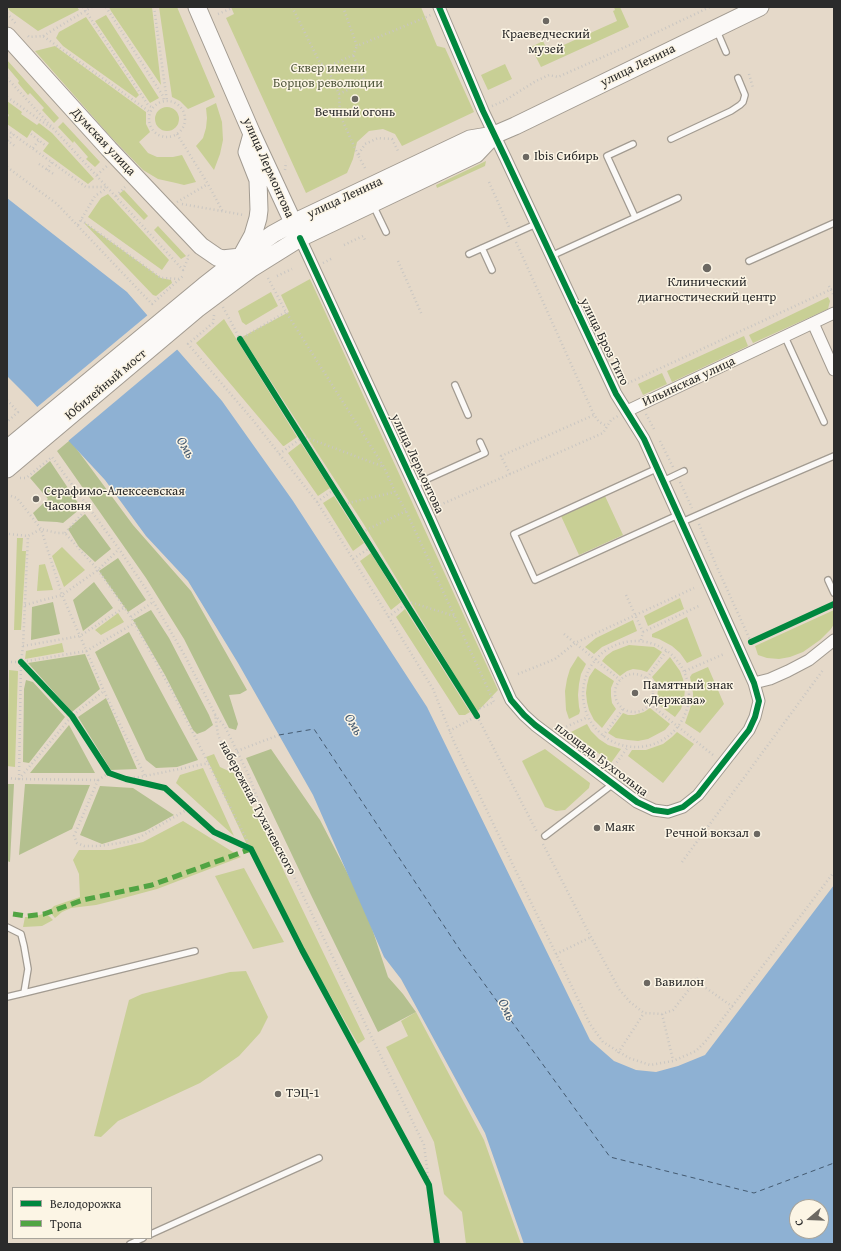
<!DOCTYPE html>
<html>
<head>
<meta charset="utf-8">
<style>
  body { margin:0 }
  #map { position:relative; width:841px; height:1251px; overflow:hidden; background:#e5d9c9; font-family:"Gentium Book Plus",serif }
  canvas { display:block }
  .frame { position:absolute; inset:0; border:8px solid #2b2b2b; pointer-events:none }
  .legend { position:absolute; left:12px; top:1187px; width:140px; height:52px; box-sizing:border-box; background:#fcf5e5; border:1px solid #a8a49b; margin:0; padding:5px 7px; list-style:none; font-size:12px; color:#2b2b2b }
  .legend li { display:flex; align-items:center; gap:8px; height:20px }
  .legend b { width:20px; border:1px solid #a8a49b }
  .north { position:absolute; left:789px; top:1199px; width:40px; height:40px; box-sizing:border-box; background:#fcf5e5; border:1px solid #a8a49b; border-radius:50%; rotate:251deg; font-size:11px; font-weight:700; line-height:16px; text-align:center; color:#2b2b2b }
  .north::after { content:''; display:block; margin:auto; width:14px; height:18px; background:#6c6862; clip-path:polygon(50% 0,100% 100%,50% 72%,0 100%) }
</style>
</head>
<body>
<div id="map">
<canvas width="841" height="1251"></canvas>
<div class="frame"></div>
<ul class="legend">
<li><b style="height:5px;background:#00873e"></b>Велодорожка</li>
<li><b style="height:5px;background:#51a443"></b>Тропа</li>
</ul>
<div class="north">С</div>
</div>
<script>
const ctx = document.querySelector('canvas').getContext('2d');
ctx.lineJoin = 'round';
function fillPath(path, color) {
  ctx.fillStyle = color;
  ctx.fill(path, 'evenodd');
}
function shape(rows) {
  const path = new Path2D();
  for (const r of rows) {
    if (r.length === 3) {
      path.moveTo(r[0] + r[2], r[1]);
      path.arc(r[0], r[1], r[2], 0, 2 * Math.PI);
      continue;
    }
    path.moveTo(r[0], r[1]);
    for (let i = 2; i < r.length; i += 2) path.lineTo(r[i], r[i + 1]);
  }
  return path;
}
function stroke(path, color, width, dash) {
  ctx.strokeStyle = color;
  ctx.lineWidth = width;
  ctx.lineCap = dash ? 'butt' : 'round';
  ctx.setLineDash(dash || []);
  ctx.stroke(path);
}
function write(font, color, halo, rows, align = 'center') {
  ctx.font = font + ' "Gentium Book Plus",serif';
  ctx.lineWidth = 3;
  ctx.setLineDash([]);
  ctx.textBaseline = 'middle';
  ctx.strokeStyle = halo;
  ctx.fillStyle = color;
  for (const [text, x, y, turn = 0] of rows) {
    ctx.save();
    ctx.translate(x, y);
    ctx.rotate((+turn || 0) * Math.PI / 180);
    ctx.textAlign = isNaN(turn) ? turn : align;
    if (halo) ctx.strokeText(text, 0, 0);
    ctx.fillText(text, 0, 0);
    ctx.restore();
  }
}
const green = shape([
  [7,7,77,7,79,10,38,31,10,11],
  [109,7,152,7,161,85,111,11],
  [159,7,177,7,215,97,188,109,180,101,172,97],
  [231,7,421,7,437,46,445,48,474,112,402,146,395,134,383,129,369,131,357,142,353,159,347,173,306,193,226,18,234,14],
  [614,7,620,7,629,27,541,67,531,47,543,41,548,52,617,21,613,11,615,10],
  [106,15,159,98,150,103,95,21],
  [86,17,139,95,136,98,63,46,56,38,59,32],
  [55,46,146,112,146,124,150,132,139,142,148,153,157,157,173,157,182,155,196,182,184,185,176,183,158,179,143,170,110,136,35,51],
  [7,60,59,118,54,123,42,110,44,108,30,93,28,95,18,83,19,81,8,68,7,69],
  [505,64,512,79,488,90,481,75],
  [7,101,22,112,21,114,37,125,39,123,52,133,94,179,88,184,43,151,49,143,32,130,27,138,7,124,7,119,9,115,7,113],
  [216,103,222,122,223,140,220,154,214,170,196,146,203,138,206,128,207,118,206,108],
  [167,119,12],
  [63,122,100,162,95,167,86,159,88,157,74,141,73,143,58,127],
  [486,161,485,166,437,188,436,185],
  [124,190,148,216,144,220,119,194],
  [108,194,169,260,162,270,88,217,101,198],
  [85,223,161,278,171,280,172,283,156,296,153,295,85,224],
  [158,226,186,256,181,259,154,230],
  [310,279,498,690,477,712,363,523,242,337,289,312,281,295],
  [271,292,278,306,246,325,242,322,238,311],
  [828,297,830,301,828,309,753,343,749,335],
  [224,319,297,437,284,446,283,446,196,343],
  [744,336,748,346,672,382,667,371],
  [662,373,667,384,643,395,638,384],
  [301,443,330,488,318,496,288,453],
  [334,496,364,543,353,551,323,503],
  [605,496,623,535,579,555,561,516],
  [17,538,23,538,22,551,26,551,21,630,14,630],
  [62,547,85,570,64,587,52,556],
  [371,553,401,602,391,610,360,561],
  [45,564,53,590,37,591,39,565],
  [680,598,684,609,648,626,644,616],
  [405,609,470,712,465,715,459,715,396,617],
  [834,610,834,624,831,629,820,640,803,652,790,657,779,659,767,658,758,655,755,646],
  [118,613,124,622,101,635,95,630],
  [687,617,702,656,687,663,680,653,672,646,659,639,652,637,652,634],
  [633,620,637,631,615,641,602,647,594,654,585,647,596,638],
  [62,643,64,652,25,659,26,651],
  [629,645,654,647,662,652,647,672,641,670,633,669,627,671,620,676,602,661,606,656,613,651],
  [578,656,586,664,581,674,579,684,578,695,579,707,580,711,579,714,569,719,566,710,565,691,567,679,570,669],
  [670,657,680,671,683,679,685,688,684,700,681,709,675,717,656,703,658,690,656,683,652,677],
  [708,667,724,704,700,733,685,723,693,700,693,693,690,677,692,674],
  [595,668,614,681,611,688,611,696,612,703,616,709,602,728,594,720,589,710,587,702,586,693,587,685,589,677],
  [9,670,18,671,15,767,7,766],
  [650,708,670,724,665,730,648,739,638,741,628,740,616,738,608,733,623,713,628,715,634,715,644,712],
  [587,724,591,731,599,739,608,745,621,749,611,763,571,732],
  [677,732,694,744,663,783,628,756,632,750,646,750,663,744,672,737],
  [545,749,590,783,589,788,565,810,556,811,545,807,522,761],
  [214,754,220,767,235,774,265,832,365,1039,358,1044,305,951,248,847,206,757],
  [203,768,234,836,176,783,180,775],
  [183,821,241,857,157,889,116,900,96,905,71,908,62,912,55,918,49,911,54,906,80,897,79,874,73,860,79,850,110,850,143,842],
  [244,868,284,942,253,949,215,876],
  [46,913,53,920,42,926,23,927,25,917,33,917],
  [246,971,268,1017,260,1033,239,1056,200,1083,118,1121,101,1137,94,1136,129,1000,142,994,230,972],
  [416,1012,484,1140,521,1244,466,1244,462,1212,444,1194,434,1142,386,1047,408,1036,401,1021]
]);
const forest = shape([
  [70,440,133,525,191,591,247,690,240,694,229,695,238,724,236,730,229,728,184,639,146,578,57,451],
  [50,461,80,506,80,509,63,523,57,522,38,521,33,513,48,499,30,478],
  [85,514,111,549,95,562,79,547,68,529],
  [118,558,146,600,128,612,99,571],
  [94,582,113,608,83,631,73,600],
  [53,602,60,634,31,640,32,607],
  [151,610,169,638,209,715,213,725,205,731,197,734,193,730,165,675,133,620],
  [129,632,198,760,177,767,156,768,146,760,95,652],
  [85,654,100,689,72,712,28,663],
  [26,680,33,682,65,717,29,763,23,762,24,689],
  [106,698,137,769,111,770,78,717],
  [69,725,95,773,30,773],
  [271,749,320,820,365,907,388,977,403,994,416,1012,378,1032,311,895,246,758],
  [7,784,14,784,10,862,7,861],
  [25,784,90,785,72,829,19,855],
  [100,786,133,788,174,815,145,831,102,844,80,835]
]);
const water = shape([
  [7,198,127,292,222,401,293,501,427,707,590,1040,614,1061,636,1070,656,1072,678,1066,705,1055,834,885,834,1244,524,1244,485,1133,401,979,384,957,313,795,238,663,188,581,146,536,105,480,28,397,7,376],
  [797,1207,821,1207,821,1231,797,1231]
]);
const pier = shape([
  [149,314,179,348,67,442,36,408]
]);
const ferry = shape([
  [279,735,314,729,462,953,610,1157,754,1193,834,1163]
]);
const path = shape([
  [83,7,148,105,153,108],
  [106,7,163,96,164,101],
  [154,7,167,101],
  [292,7,320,63,327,67,339,94,340,115,358,155],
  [343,7,357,46,431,15],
  [7,13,16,24],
  [218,14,232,8],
  [28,36,29,37,43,36,150,112],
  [43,36,92,7],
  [327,67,353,55,357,46],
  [749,74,753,88],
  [7,78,183,270,189,256,187,254],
  [339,94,365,82,353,55],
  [7,97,53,129],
  [167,119,18],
  [492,106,504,101,536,81,549,75,558,77,632,44,710,7],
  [7,130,86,187,107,187],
  [31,134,46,146],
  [177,134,208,184,223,212],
  [7,140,16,147],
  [8,141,13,134],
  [33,148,39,140],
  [39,164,55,175],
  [7,167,57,204,152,304,184,275],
  [365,168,358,155,365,144,378,138,392,139,399,153],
  [47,170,52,162],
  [285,170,286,162],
  [97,175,107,166],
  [489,182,509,227],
  [116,196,125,187],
  [177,202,208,184],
  [182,204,244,215],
  [81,220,161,278,179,279],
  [78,225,95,196,107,188],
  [516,242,594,415,599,422,607,426],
  [344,245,363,236,366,242],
  [398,261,422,315],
  [323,263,333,258],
  [277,276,292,269],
  [268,278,286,312,384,467,395,492,406,511,494,702,474,711],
  [829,286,834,296],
  [223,307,240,339,286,312],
  [214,315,213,323,188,344,252,419,317,502,353,559,433,689,454,742,525,890,590,1024,603,1042,629,1058,650,1065,673,1061,696,1051,705,1042,834,872],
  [624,385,834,288],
  [7,400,18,412,7,422],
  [646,414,655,431],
  [660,441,673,467],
  [279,454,299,440,305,437,384,467],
  [510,474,501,456,594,415],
  [20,478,26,478,52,457,119,549,146,589,185,656,215,714,218,735,233,766,243,778,262,811,424,1145,437,1244],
  [680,482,692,508],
  [11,496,17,498,41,529,62,595,104,691,145,776],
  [317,502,335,489],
  [344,504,395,492],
  [440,505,603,433,611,420,618,416],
  [699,524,716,565,751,642],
  [362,532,406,511],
  [65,533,88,507],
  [9,534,28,536],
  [353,559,371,547],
  [626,595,643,632,641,640],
  [25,605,62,595,98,570,119,549],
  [131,617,153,602],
  [388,617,407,603,410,602,454,616],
  [643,632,701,605],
  [564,634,620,680],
  [636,694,53],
  [23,646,80,636,125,607],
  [7,662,21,662,86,651,135,623],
  [685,671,724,654],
  [634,693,19],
  [518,674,555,659,575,643,694,588],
  [647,678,667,650],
  [650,704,713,755,711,757],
  [215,715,225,727,237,751,249,776,259,803],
  [559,730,588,717],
  [449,731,477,716,537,832],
  [603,736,623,709],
  [237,751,279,735],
  [612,769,628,747],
  [109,773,98,780,19,779,21,662,23,646,28,536,41,529,57,533,65,533,98,570,131,617,173,693,302,950,429,1185],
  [7,778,19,779,72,716,104,691],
  [126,779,145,776,209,763],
  [98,780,74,836,77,843,84,846,99,846,133,841,188,809],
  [543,844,591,937,619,989,630,1002,644,1013,662,1014,673,1010,698,978],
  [682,862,823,670],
  [556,954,591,937],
  [696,981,733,1007],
  [662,1014,673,1060],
  [618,1053,644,1013]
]);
const lane = shape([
  [717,31,726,52],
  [671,139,731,111,740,105,743,102,745,95,738,78],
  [633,144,607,156,635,217],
  [373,205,386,232],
  [482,248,492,270],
  [469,254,536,224],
  [551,256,678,198],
  [749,261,834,223],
  [785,337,824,422],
  [455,385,468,415],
  [658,468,514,534,535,580,678,515],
  [663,481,684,471],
  [414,485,485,453,480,442],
  [682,522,745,494,834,456],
  [828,580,834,593],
  [545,836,613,784],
  [7,927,21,934,24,946,28,969,24,993,7,997],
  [24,993,195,951],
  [151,1234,319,1158],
  [130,1244,143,1238]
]);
const street = shape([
  [300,238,429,517,511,700,524,715,535,725,637,802,654,810,668,812,683,807,698,795,749,730,755,717,759,701,754,683,644,439,616,394,505,157,483,111,439,7],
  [813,323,834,370],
  [627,411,834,313],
  [754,683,770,679,788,671,809,660,834,640]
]);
const primary = shape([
  [197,7,252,134,298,233],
  [7,36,109,149,201,246,217,257,222,259,241,257],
  [242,255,253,235,258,218,259,210,258,180,247,152,252,134],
  [7,449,204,286,241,257,273,234,293,223,470,139,494,135,515,126,760,7],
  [7,469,197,309,252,268,300,238,476,154,494,135]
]);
const quiet = shape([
  [13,914,27,916,44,914,83,900,152,885,251,849]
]);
const cycleway = shape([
  [300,238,429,517,511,700,524,715,535,725,637,802,654,810,668,812,683,807,698,795,749,730,755,717,759,701,754,683,644,439,616,394,505,157,483,111,439,7],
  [240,339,477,716],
  [751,642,834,604],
  [21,662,72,716,109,773,126,779,165,788,214,832,251,849,302,950,429,1185,437,1244]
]);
const markers = [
  [546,21,4,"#6c6862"],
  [355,99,4,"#6c6862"],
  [526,157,4,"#6c6862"],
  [707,268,5,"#6c6862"],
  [36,499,4,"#6c6862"],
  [635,693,4,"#6c6862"],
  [597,828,4,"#6c6862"],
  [757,834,4,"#6c6862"],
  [647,983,4,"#6c6862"],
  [278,1094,4,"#6c6862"]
];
const poiNames = [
  ["Краеведческий",546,35,"center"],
  ["музей",546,50,"center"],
  ["Вечный огонь",355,113,"center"],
  ["Ibis Сибирь",534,157],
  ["Клинический",707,283,"center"],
  ["диагностический центр",707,298,"center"],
  ["Серафимо-Алексеевская",44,492],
  ["Часовня",44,507],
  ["Памятный знак",643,686],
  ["«Держава»",643,701],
  ["Маяк",605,828],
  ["Речной вокзал",749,834,"right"],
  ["Вавилон",655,983],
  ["ТЭЦ-1",286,1094]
];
const streetNames = [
  ["улица Ленина",638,66,-26],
  ["Думская улица",103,142,47],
  ["улица Лермонтова",268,168,66],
  ["улица Ленина",345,198,-25],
  ["улица Броз Тито",604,342,64],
  ["Ильинская улица",689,382,-25],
  ["Юбилейный мост",106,385,-40],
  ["улица Лермонтова",417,464,65],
  ["площадь Бухгольца",601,760,37],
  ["набережная Тухачевского",257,808,62]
];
const parkNames = [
  ["Сквер имени",328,69],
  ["Борцов революции",328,84]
];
const waterNames = [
  ["Омь",185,448,59],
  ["Омь",353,725,59],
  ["Омь",506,1010,65]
];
fillPath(green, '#c8cf95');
fillPath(forest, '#b4c08f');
fillPath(water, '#8eb1d3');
fillPath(pier, '#e5d9c9');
stroke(ferry, '#445a70', 1, [5, 4]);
stroke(lane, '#a29b91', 8);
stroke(street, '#a29b91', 13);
stroke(primary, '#a29b91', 19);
stroke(path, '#c9c6c2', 2.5, [1, 3]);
stroke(lane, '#fbf9f7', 5.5);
stroke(street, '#fbf9f7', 11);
stroke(primary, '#fbf9f7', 17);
stroke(quiet, '#51a443', 5, [10, 5]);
stroke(cycleway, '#00873e', 6);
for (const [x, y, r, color] of markers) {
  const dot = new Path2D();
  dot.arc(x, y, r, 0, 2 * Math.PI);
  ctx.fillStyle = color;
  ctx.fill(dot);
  stroke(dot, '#fcf5e5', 1.5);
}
write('13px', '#2b2b2b', '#fcf5e5', poiNames, 'left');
write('13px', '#2b2b2b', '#fcf5e5', streetNames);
write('13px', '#535a3e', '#fcf5e5', parkNames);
write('italic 14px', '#445a70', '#fcf5e5', waterNames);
</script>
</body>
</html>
